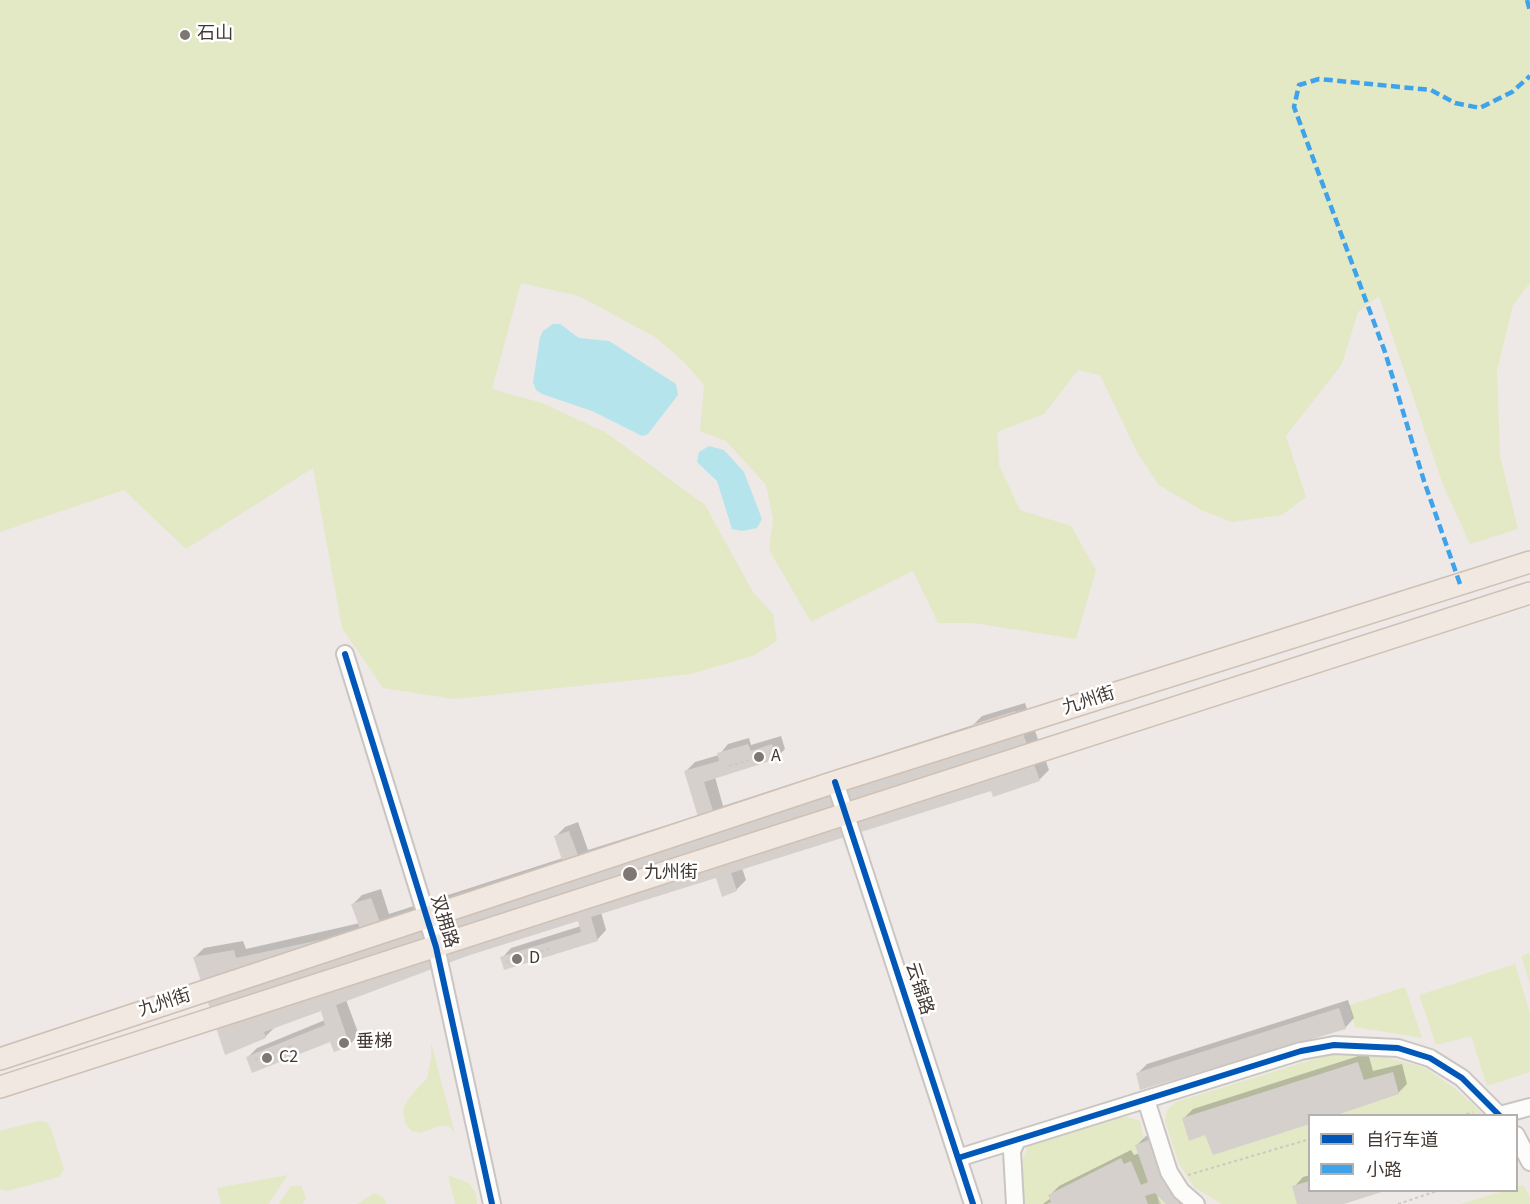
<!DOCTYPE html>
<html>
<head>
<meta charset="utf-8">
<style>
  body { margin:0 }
  #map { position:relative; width:1530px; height:1204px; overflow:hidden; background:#eee9e6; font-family:"Source Sans 3","Noto Sans SC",sans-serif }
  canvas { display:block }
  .legend { position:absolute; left:1308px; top:1114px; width:210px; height:78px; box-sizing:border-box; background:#fff; border:2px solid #b4b0ad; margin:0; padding:8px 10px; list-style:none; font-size:18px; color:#433933 }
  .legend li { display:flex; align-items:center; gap:12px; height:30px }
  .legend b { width:30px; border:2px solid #b4b0ad }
</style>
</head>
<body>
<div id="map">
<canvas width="1530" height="1204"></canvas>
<ul class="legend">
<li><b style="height:8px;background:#0057b8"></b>自行车道</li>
<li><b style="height:8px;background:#3fa3eb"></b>小路</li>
</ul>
</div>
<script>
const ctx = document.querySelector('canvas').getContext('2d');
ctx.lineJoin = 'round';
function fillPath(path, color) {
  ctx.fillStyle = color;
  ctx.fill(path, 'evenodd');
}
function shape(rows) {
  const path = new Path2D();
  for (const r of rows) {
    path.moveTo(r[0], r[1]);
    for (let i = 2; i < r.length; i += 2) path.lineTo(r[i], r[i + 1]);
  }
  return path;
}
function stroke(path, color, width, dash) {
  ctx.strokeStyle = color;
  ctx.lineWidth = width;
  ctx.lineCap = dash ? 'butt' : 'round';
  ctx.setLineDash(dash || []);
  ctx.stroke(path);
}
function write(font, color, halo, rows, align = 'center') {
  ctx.font = font + ' "Source Sans 3","Noto Sans SC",sans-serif';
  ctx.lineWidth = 5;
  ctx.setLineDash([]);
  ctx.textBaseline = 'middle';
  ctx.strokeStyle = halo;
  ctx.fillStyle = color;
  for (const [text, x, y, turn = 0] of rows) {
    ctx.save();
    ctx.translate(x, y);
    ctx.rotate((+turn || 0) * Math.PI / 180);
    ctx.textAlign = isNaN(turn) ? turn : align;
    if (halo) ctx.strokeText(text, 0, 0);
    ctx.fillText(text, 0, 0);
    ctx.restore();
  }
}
const green = shape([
  [0,0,1530,0,1530,283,1513,305,1497,371,1500,456,1518,529,1470,544,1443,485,1379,296,1358,312,1342,364,1286,436,1306,497,1282,515,1232,522,1203,511,1159,485,1138,454,1100,375,1078,370,1044,414,997,432,999,465,1020,510,1071,526,1096,570,1076,639,973,623,938,623,913,571,811,622,769,550,773,519,766,485,726,441,700,431,704,385,683,361,655,337,579,296,521,283,492,389,542,403,605,432,705,505,753,592,773,614,777,641,755,655,691,674,454,699,383,688,342,628,313,468,186,549,124,490,0,532],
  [1530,953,1530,984,1521,956],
  [1515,964,1530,1013,1530,1072,1487,1086,1471,1036,1436,1045,1419,995],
  [1405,987,1422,1038,1355,1027,1349,1005],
  [431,1042,455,1134,449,1126,439,1126,421,1133,411,1131,405,1122,403,1110,408,1099,427,1078,431,1058],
  [1331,1054,1372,1054,1424,1067,1457,1090,1484,1115,1310,1116,1310,1190,1357,1191,1313,1204,1222,1204,1195,1188,1179,1164,1165,1121,1167,1110,1176,1102],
  [1124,1116,1140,1121,1152,1178,1170,1204,1022,1204,1022,1161,1029,1144],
  [38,1121,47,1122,51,1129,64,1169,59,1177,7,1191,0,1189,0,1131],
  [288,1175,268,1204,221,1204,217,1188],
  [448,1175,469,1183,476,1193,477,1204,455,1204],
  [1523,1185,1530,1197,1530,1204,1460,1204,1504,1191,1516,1190,1517,1187],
  [291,1186,301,1186,306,1198,302,1204,279,1204],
  [374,1193,384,1198,386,1204,357,1204]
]);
const water = shape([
  [553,324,560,324,579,338,609,341,676,384,678,395,648,434,642,436,592,411,542,394,536,390,533,382,540,337,543,331],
  [709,446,724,450,744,472,762,519,757,528,742,531,732,529,717,481,697,462,699,452]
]);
const shadow = shape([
  [1025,703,1049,770,1040,779,994,795,992,789,742,868,746,880,736,890,717,876,601,912,606,930,597,940,502,958,511,948,581,926,579,919,467,955,346,1000,359,1035,349,1045,331,1040,248,1057,257,1048,325,1020,322,1009,275,1027,265,1037,194,958,204,948,243,941,246,949,360,923,353,904,362,895,381,889,389,914,563,858,555,837,565,827,578,822,588,850,699,815,686,771,695,762,719,755,728,744,749,738,751,745,781,736,785,749,776,758,715,777,723,806,973,725,982,716],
  [1348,1000,1354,1018,1345,1028,1137,1074,1147,1064],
  [1368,1053,1373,1071,1402,1064,1407,1084,1398,1093,1310,1116,1206,1133,1184,1118,1193,1109],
  [1159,1131,1178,1182,1199,1204,1168,1204,1156,1192,1160,1204,1043,1204,1051,1198,1050,1195,1059,1186,1131,1150,1134,1155,1140,1153,1137,1145,1146,1136],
  [1310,1175,1310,1190,1382,1190,1339,1204,1299,1204,1294,1187,1303,1177]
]);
const building = shape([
  [1015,711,1040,781,993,797,991,791,731,873,737,891,722,897,716,878,591,917,598,941,504,970,500,957,581,932,578,921,467,956,336,1005,350,1046,334,1052,330,1042,252,1073,246,1057,325,1025,321,1011,264,1032,266,1038,225,1055,193,957,234,950,236,958,334,937,360,929,351,904,371,898,380,922,563,863,554,836,569,831,579,858,699,820,684,771,719,761,717,753,748,744,751,751,772,744,777,759,704,782,714,814,972,731,971,725],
  [1339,1008,1346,1029,1140,1090,1136,1073],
  [1358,1062,1364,1080,1393,1072,1399,1094,1334,1116,1310,1116,1310,1124,1213,1155,1205,1135,1189,1141,1182,1118],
  [1149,1140,1161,1176,1180,1204,1166,1204,1155,1193,1145,1196,1148,1204,1046,1204,1051,1202,1048,1195,1121,1158,1124,1164,1131,1161,1141,1185,1148,1182,1135,1145],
  [1310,1181,1310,1190,1385,1191,1344,1204,1297,1204,1292,1186]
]);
const path = shape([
  [729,766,773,753],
  [506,962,549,949],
  [255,1060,293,1045],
  [1461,1116,1473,1112],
  [1188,1175,1310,1139],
  [1159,1201,1160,1204],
  [1398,1204,1440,1190]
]);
const minor = shape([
  [345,654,436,947,492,1204],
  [835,782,973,1204],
  [1146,1100,1169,1172,1181,1191,1196,1204],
  [1500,1115,1530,1107],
  [1516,1135,1530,1162],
  [958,1158,1301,1051,1334,1045,1398,1048,1430,1058,1462,1078,1500,1116],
  [1015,1204,1012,1151,1017,1140]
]);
const major = shape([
  [0,1059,835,782,1530,562],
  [0,1087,1530,593]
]);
const quiet = shape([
  [1527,0,1530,11],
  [1460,584,1424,481,1385,352,1294,107,1299,85,1319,79,1431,90,1455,103,1480,108,1512,92,1530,76]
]);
const cycleway = shape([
  [345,654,436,947,492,1204],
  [835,782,973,1204],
  [958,1158,1301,1051,1334,1045,1398,1048,1430,1058,1462,1078,1500,1116]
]);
const markers = [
  [185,35,6,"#7f7772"],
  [759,757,6,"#7f7772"],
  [630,874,8,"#7f7772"],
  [517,959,6,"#7f7772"],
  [344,1043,6,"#7f7772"],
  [267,1058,6,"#7f7772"]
];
const poiNames = [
  ["石山",197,35],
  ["A",771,757],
  ["九州街",644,874],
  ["D",529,959],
  ["垂梯",356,1043],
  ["C2",279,1058]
];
const streetNames = [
  ["九州街",1089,702,-18],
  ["双拥路",443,922,73],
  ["云锦路",918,989,72],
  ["九州街",165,1004,-18]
];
fillPath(green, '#e3e8c5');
fillPath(water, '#b5e4ed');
fillPath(shadow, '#0003');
fillPath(building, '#d6d0cd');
stroke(minor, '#cac5c2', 20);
stroke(major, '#d0c0b3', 24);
stroke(path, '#ccc8c5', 2, [3, 3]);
stroke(minor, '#fcfcfb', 16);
stroke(major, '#f0e8e1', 21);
stroke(quiet, '#3fa3eb', 4.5, [9, 4.5]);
stroke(cycleway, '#0057b8', 6);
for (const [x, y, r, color] of markers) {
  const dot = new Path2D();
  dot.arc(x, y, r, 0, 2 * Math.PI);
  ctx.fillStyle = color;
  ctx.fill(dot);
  stroke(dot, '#fff', 2);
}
write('18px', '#433933', '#fff', poiNames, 'left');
write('18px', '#433933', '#fff', streetNames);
</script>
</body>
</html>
